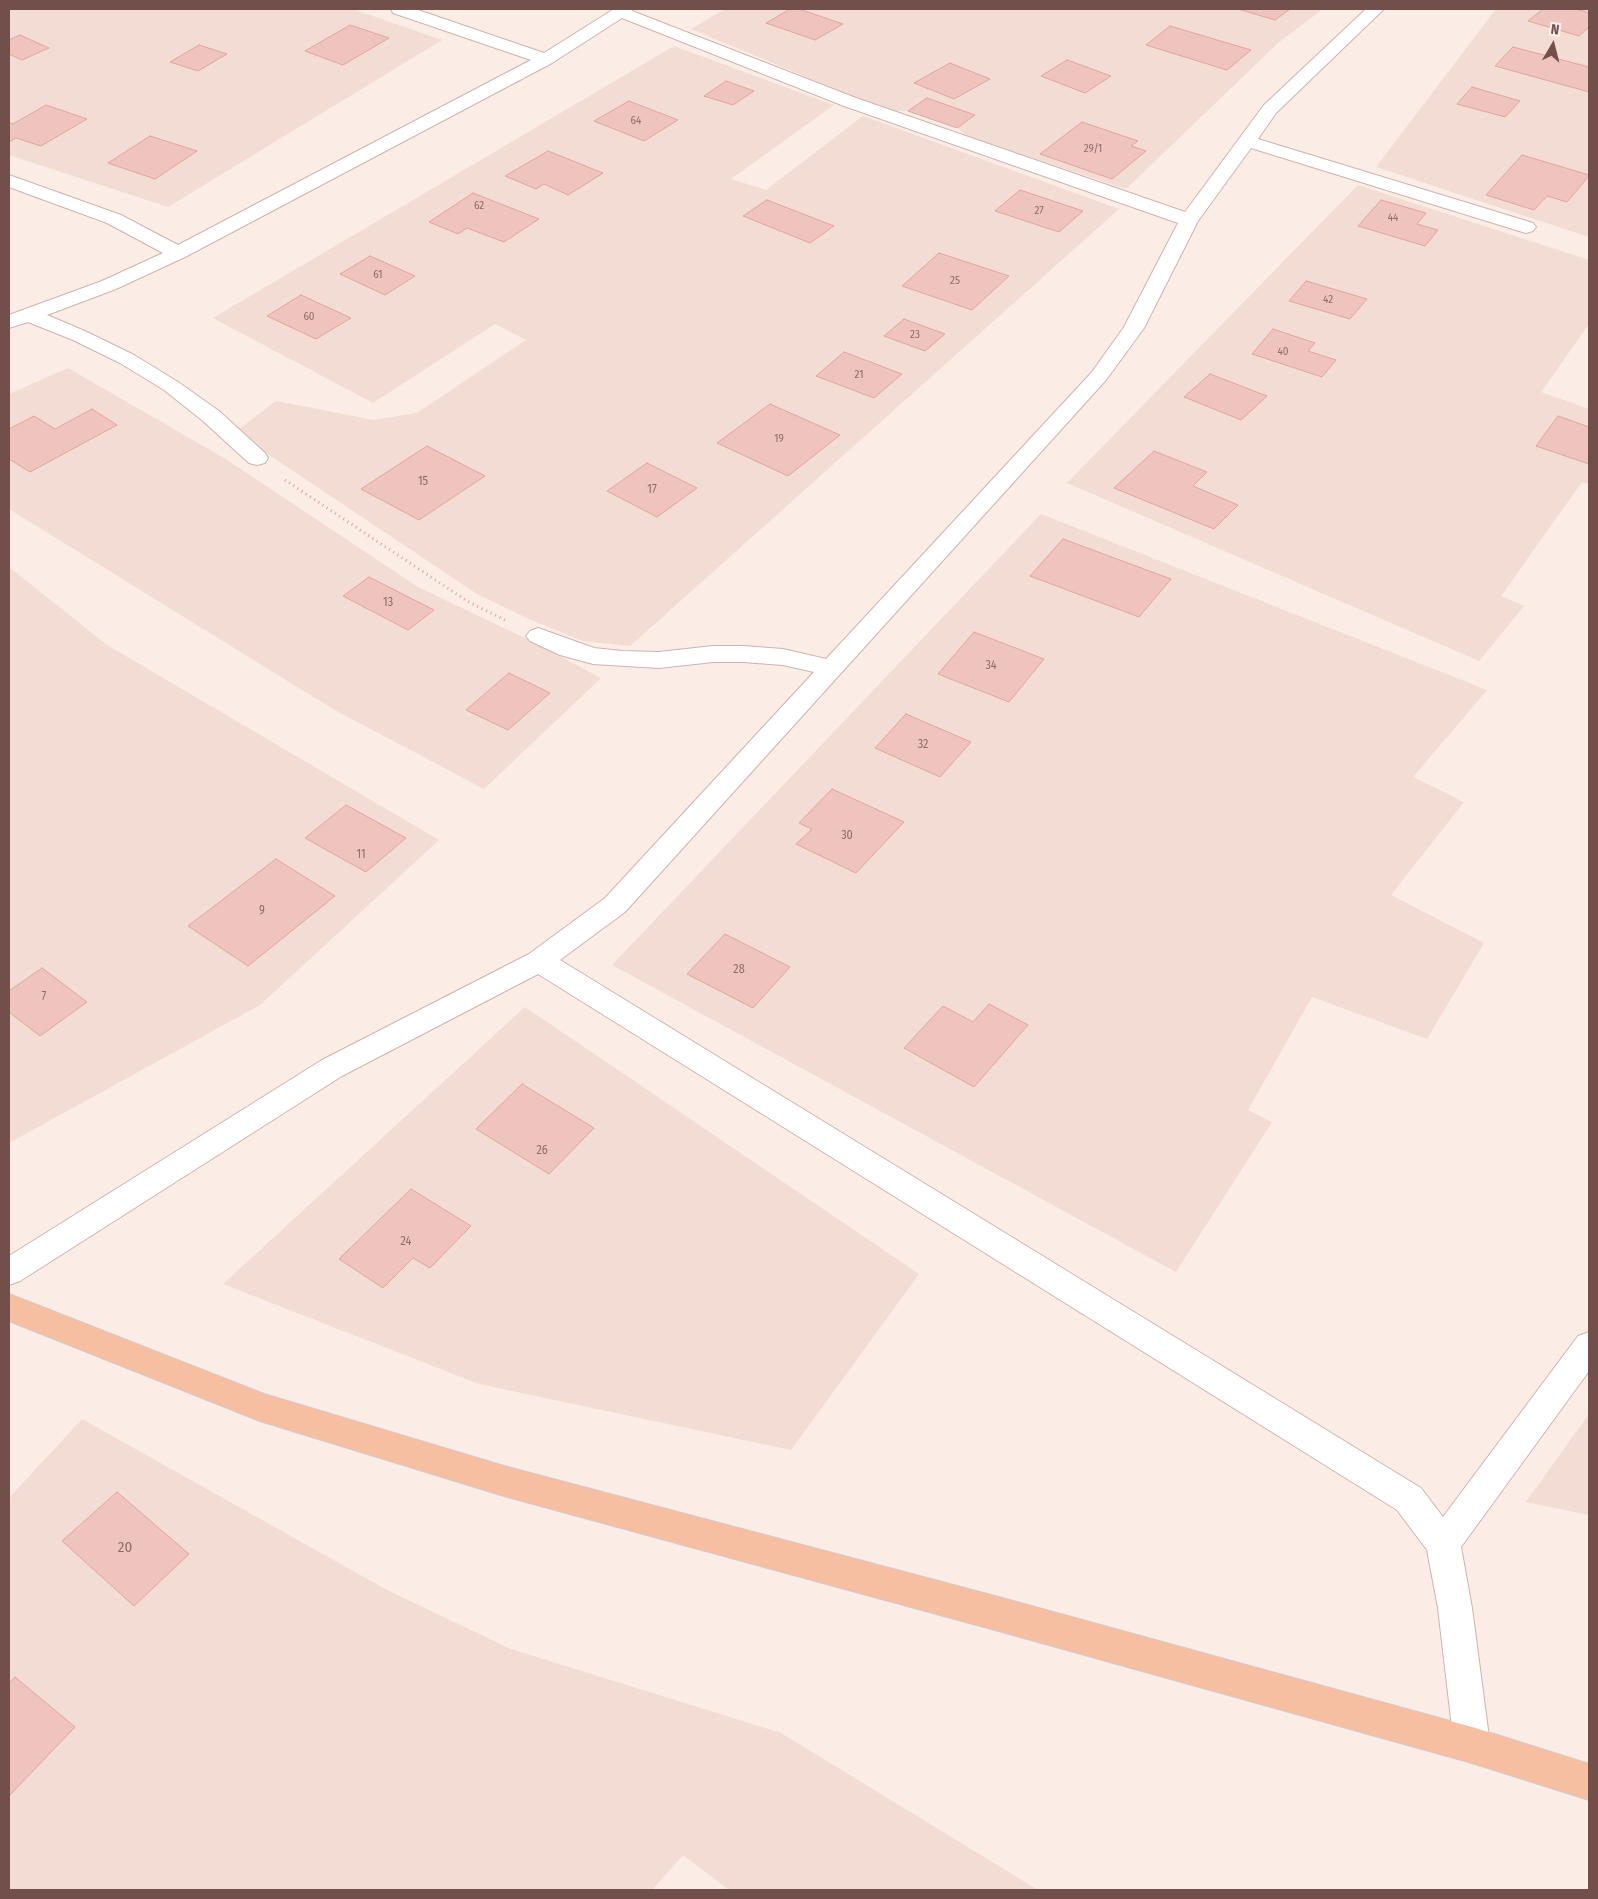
<!DOCTYPE html>
<html>
<head>
<meta charset="utf-8">
<style>
  body { margin:0 }
  #map { position:relative; width:1598px; height:1899px; overflow:hidden; background:#fbece5; font-family:"Fira Sans Condensed",sans-serif }
  canvas { display:block }
  .frame { position:absolute; inset:0; border:10px solid #724f4b; pointer-events:none }
  .north { position:absolute; left:1528px; top:20px; width:50px; height:50px; -webkit-text-stroke:4px #fef1eb; paint-order:stroke; rotate:8deg; font-size:14px; font-weight:700; line-height:20px; text-align:center; color:#724f4b }
  .north::after { content:''; display:block; margin:auto; width:18px; height:22px; background:#724f4b; clip-path:polygon(50% 0,100% 100%,50% 72%,0 100%) }
</style>
</head>
<body>
<div id="map">
<canvas width="1598" height="1899"></canvas>
<div class="frame"></div>
<div class="north">N</div>
</div>
<script>
const ctx = document.querySelector('canvas').getContext('2d');
ctx.lineJoin = 'round';
function fillPath(path, color) {
  ctx.fillStyle = color;
  ctx.fill(path, 'evenodd');
}
function shape(rows) {
  const path = new Path2D();
  for (const r of rows) {
    path.moveTo(r[0], r[1]);
    for (let i = 2; i < r.length; i += 2) path.lineTo(r[i], r[i + 1]);
  }
  return path;
}
function stroke(path, color, width, dash) {
  ctx.strokeStyle = color;
  ctx.lineWidth = width;
  ctx.lineCap = dash ? 'butt' : 'round';
  ctx.setLineDash(dash || []);
  ctx.stroke(path);
}
function write(font, color, halo, rows, align = 'center') {
  ctx.font = font + ' "Fira Sans Condensed",sans-serif';
  ctx.lineWidth = 5;
  ctx.setLineDash([]);
  ctx.textBaseline = 'middle';
  ctx.strokeStyle = halo;
  ctx.fillStyle = color;
  for (const [text, x, y, turn = 0] of rows) {
    ctx.save();
    ctx.translate(x, y);
    ctx.rotate((+turn || 0) * Math.PI / 180);
    ctx.textAlign = isNaN(turn) ? turn : align;
    if (halo) ctx.strokeText(text, 0, 0);
    ctx.fillText(text, 0, 0);
    ctx.restore();
  }
}
const residential = shape([
  [9,9,353,9,442,40,168,207,9,155],
  [725,9,1323,9,1278,43,1126,189,970,137,957,128,908,111,888,111,691,29],
  [1496,9,1589,9,1589,237,1376,167],
  [674,46,834,105,731,179,766,190,863,116,1119,209,630,646,583,641,531,620,477,594,235,432,276,401,374,420,417,413,526,340,495,324,373,403,213,318],
  [1358,185,1589,260,1589,324,1541,392,1589,409,1589,484,1582,482,1501,596,1524,606,1479,661,1067,483],
  [68,368,224,458,418,587,531,641,601,678,484,789,333,709,9,509,9,394],
  [1041,514,1487,690,1413,777,1464,802,1391,895,1484,943,1427,1039,1312,997,1248,1110,1272,1122,1176,1272,612,965],
  [9,567,107,645,439,840,260,1005,9,1143],
  [525,1007,919,1274,791,1450,479,1384,223,1284],
  [1589,1414,1589,1515,1526,1502],
  [82,1419,387,1590,511,1649,781,1733,1038,1890,729,1890,683,1855,652,1890,9,1890,9,1498]
]);
const building = shape([
  [790,9,799,9,843,24,815,40,766,23,790,9],
  [1238,9,1290,9,1275,20,1238,9],
  [1543,9,1576,9,1589,13,1589,27,1579,36,1528,21,1543,9],
  [350,25,389,38,343,65,305,51,350,25],
  [1170,26,1251,50,1227,70,1146,45,1170,26],
  [20,35,49,48,22,60,9,54,9,40,20,35],
  [199,45,227,54,198,71,170,62,199,45],
  [1513,47,1589,67,1589,92,1495,66,1513,47],
  [1067,60,1111,76,1085,93,1041,76,1067,60],
  [950,63,990,79,954,99,914,83,950,63],
  [726,81,754,91,733,105,704,96,726,81],
  [1472,87,1520,101,1505,117,1457,104,1472,87],
  [927,98,975,115,957,128,908,111,927,98],
  [629,101,678,120,644,141,594,121,629,101],
  [46,105,87,119,41,146,16,138,9,142,9,123,13,124,46,105],
  [1082,122,1138,141,1131,146,1146,151,1112,179,1040,154,1082,122],
  [150,136,197,151,155,179,108,163,150,136],
  [548,151,603,173,568,195,544,184,536,189,505,176,548,151],
  [1522,155,1589,175,1589,176,1567,202,1547,196,1534,210,1486,195,1522,155],
  [1020,190,1083,211,1059,232,995,211,1020,190],
  [473,193,539,219,504,242,467,228,458,234,429,222,473,193],
  [767,200,834,226,810,243,743,216,767,200],
  [1381,200,1426,213,1417,224,1438,230,1425,246,1358,226,1381,200],
  [939,253,1009,276,972,310,902,286,939,253],
  [370,256,415,276,385,295,340,274,370,256],
  [1306,281,1367,299,1350,319,1289,301,1306,281],
  [301,295,351,318,316,339,267,316,301,295],
  [904,319,945,334,925,351,884,336,904,319],
  [1273,329,1315,343,1308,351,1336,360,1322,377,1252,354,1273,329],
  [844,352,902,374,874,398,816,376,844,352],
  [1210,374,1267,396,1241,420,1184,397,1210,374],
  [770,404,840,435,788,476,717,443,770,404],
  [92,409,117,425,30,472,9,459,9,429,34,416,55,429,92,409],
  [1558,416,1589,427,1589,464,1536,446,1558,416],
  [427,446,485,476,419,520,361,489,427,446],
  [1154,451,1207,472,1193,486,1238,505,1214,529,1114,488,1154,451],
  [647,463,697,488,657,517,607,491,647,463],
  [1063,539,1171,579,1139,617,1030,576,1063,539],
  [369,577,434,610,408,630,343,596,369,577],
  [974,632,1044,659,1009,702,938,674,974,632],
  [509,673,550,693,508,730,466,710,509,673],
  [906,714,971,742,940,777,875,748,906,714],
  [832,789,904,822,856,873,796,844,812,829,799,823,832,789],
  [346,805,406,838,366,872,305,838,346,805],
  [276,859,335,896,248,966,188,926,276,859],
  [725,934,790,967,753,1008,687,974,725,934],
  [42,968,87,1002,40,1036,9,1012,9,991,42,968],
  [989,1004,1028,1025,974,1087,904,1048,943,1006,973,1022,989,1004],
  [522,1084,594,1128,549,1174,476,1129,522,1084],
  [411,1189,471,1226,430,1268,413,1258,383,1288,339,1259,411,1189],
  [117,1492,189,1554,134,1606,62,1541,117,1492],
  [15,1677,75,1727,9,1796,9,1683,15,1677]
]);
const path = shape([
  [285,480,467,601,505,620]
]);
const minor = shape([
  [391,9,415,9,544,53,614,9,633,9,632,11,856,98,1185,212,1264,105,1366,9,1384,9,1276,113,1258,139,1533,223,1536,227,1533,231,1526,233,1519,231,1251,148,1198,221,1144,328,1106,380,625,912,560,960,1421,1488,1443,1517,1578,1336,1589,1332,1589,1371,1461,1547,1472,1608,1490,1745,1485,1758,1472,1763,1459,1758,1454,1745,1438,1608,1427,1550,1397,1510,538,974,342,1076,20,1281,9,1285,9,1256,322,1060,529,954,605,898,814,672,783,665,743,662,713,662,659,668,593,664,560,655,530,641,526,636,530,631,538,628,594,648,622,651,659,652,713,646,743,646,783,649,826,659,1092,372,1124,327,1178,223,844,106,622,18,552,63,185,257,116,289,47,315,87,332,134,355,178,382,219,411,265,453,268,458,265,463,257,465,249,463,203,421,164,390,120,363,73,340,28,322,9,328,9,315,102,281,163,253,107,223,9,187,9,175,121,215,178,245,531,60,393,13,391,9]
]);
const major = shape([
  [9,1294,264,1394,504,1466,995,1596,1472,1727,1589,1764,1589,1800,1472,1763,995,1630,504,1496,260,1421,9,1321,9,1294]
]);
const farNumbernames = [
  ["64",636,121],
  ["29/1",1093,149],
  ["62",479,206],
  ["27",1039,211],
  ["44",1393,218],
  ["61",378,275],
  ["25",955,281],
  ["42",1328,300],
  ["60",309,317],
  ["23",915,335],
  ["40",1283,352],
  ["21",859,375],
  ["19",779,439]
];
const numberNames = [
  ["15",423,482],
  ["17",652,490],
  ["13",388,603],
  ["34",991,666],
  ["32",923,745],
  ["30",847,836],
  ["11",361,855],
  ["9",262,911],
  ["28",739,970],
  ["7",44,997],
  ["26",542,1151],
  ["24",406,1242]
];
const nearNumbernames = [
  ["20",125,1548]
];
fillPath(residential, '#f2dcd3');
fillPath(building, '#efc4be');
stroke(building, '#e0a69f', 1);
stroke(minor, '#ceb4af', 2);
stroke(major, '#d5cac9', 2);
stroke(path, '#d3a7a1', 3, [1, 4]);
fillPath(minor, '#fff');
fillPath(major, '#f6bfa1');
write('11px', '#916c68', null, farNumbernames);
write('12px', '#916c68', null, numberNames);
write('15px', '#916c68', null, nearNumbernames);
</script>
</body>
</html>
